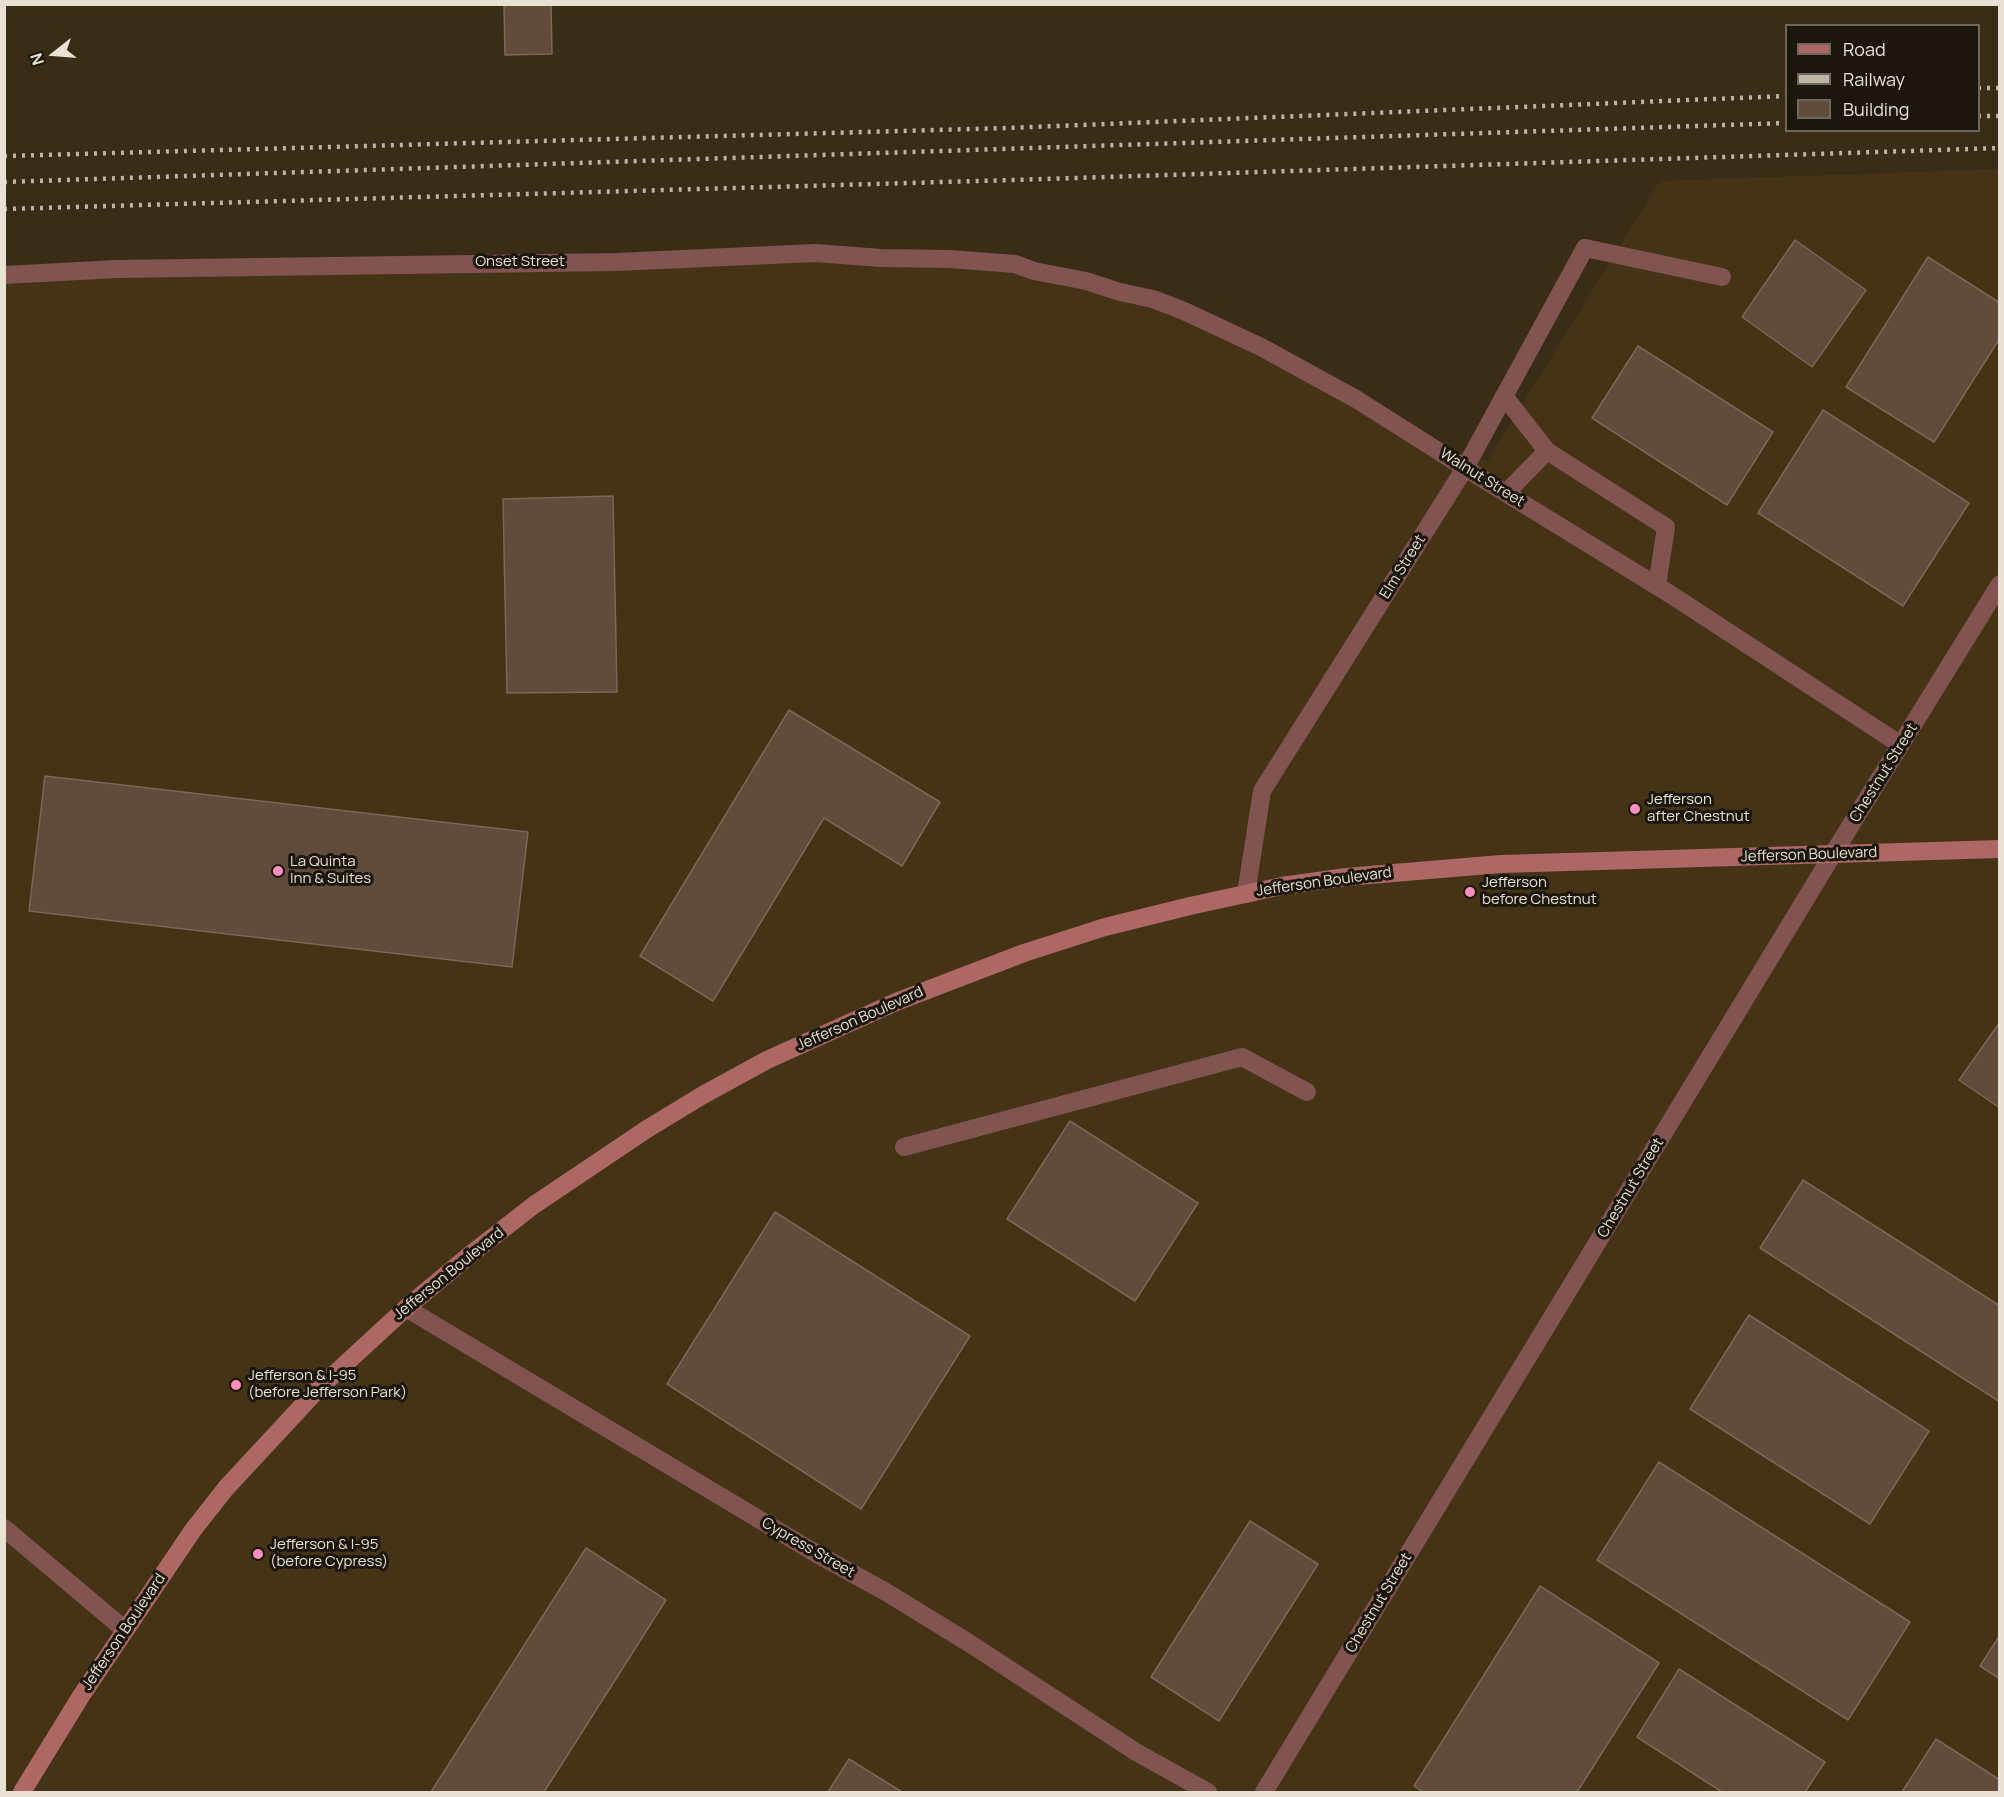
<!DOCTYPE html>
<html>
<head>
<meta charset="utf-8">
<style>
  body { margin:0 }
  #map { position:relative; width:2004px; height:1797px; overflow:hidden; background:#3a2d17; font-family:Manrope,sans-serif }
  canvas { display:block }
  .frame { position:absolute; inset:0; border:6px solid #e9e1d3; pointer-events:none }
  .legend { position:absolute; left:1785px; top:24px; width:195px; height:108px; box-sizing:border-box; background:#1c170d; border:2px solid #6e685c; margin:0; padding:8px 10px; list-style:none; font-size:18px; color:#e9e1d3 }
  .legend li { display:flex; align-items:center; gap:12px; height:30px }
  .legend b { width:30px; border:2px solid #6e685c }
  .north { position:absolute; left:24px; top:24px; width:60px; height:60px; -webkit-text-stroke:4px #1c170d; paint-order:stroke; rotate:253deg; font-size:16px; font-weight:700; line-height:24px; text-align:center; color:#e9e1d3 }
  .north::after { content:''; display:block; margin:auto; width:21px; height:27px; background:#e9e1d3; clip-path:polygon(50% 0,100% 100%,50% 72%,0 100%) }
</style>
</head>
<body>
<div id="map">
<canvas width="2004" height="1797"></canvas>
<div class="frame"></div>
<ul class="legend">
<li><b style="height:8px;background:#ad6764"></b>Road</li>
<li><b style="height:8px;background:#beb5a5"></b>Railway</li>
<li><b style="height:16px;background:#614b3a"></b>Building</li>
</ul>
<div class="north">N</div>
</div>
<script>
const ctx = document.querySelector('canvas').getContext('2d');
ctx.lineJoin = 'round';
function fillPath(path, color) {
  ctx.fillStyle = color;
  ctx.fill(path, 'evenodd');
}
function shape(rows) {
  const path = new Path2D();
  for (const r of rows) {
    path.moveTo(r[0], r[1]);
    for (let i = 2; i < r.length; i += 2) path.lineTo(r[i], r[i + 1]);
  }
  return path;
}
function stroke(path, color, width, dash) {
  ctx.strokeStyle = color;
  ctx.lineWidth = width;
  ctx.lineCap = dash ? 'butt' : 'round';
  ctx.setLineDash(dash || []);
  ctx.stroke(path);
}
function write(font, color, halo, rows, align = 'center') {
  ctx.font = font + ' Manrope,sans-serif';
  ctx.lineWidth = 6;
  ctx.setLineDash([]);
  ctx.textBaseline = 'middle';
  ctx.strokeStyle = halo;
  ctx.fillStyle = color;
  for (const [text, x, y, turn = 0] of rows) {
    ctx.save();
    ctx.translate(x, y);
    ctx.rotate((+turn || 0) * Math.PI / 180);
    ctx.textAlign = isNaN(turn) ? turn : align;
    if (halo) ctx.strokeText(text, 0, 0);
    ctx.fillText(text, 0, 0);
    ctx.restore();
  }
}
const built = shape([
  [1999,169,1999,1792,5,1792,4,275,811,254,955,260,1161,302,1416,439,1488,460,1660,181]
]);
const building = shape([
  [504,4,551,4,552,54,505,55,504,4],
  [1795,240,1866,290,1812,367,1742,317,1795,240],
  [1928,257,2000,303,2000,338,1934,442,1846,387,1928,257],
  [1638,346,1773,432,1727,505,1592,418,1638,346],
  [1823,410,1969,503,1903,606,1758,513,1823,410],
  [613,496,617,692,507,693,503,499,613,496],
  [789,710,940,802,902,866,824,818,713,1001,640,956,789,710],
  [45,776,528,832,512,967,29,911,45,776],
  [2000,1022,2000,1108,1959,1080,2000,1022],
  [1070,1121,1198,1203,1135,1301,1007,1219,1070,1121],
  [1803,1180,2000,1306,2000,1402,1760,1248,1803,1180],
  [775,1212,970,1336,861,1509,667,1384,775,1212],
  [1749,1315,1929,1431,1870,1524,1690,1409,1749,1315],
  [1659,1462,1910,1622,1848,1720,1597,1560,1659,1462],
  [1250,1521,1318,1564,1219,1721,1151,1677,1250,1521],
  [586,1548,666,1600,544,1792,431,1792,586,1548],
  [1540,1586,1659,1663,1577,1792,1423,1792,1414,1786,1540,1586],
  [2000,1635,2000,1679,1980,1666,2000,1635],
  [1679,1669,1825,1762,1805,1792,1722,1792,1637,1737,1679,1669],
  [1936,1739,2000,1780,2000,1792,1902,1792,1936,1739],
  [849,1759,902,1792,828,1792,849,1759]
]);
const lane = shape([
  [1585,248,1722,277],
  [1504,396,1547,451],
  [1506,493,1547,451,1666,527,1657,586],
  [904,1147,1242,1057,1307,1092]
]);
const street = shape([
  [4,275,117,269,617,262,815,253,881,258,949,259,1015,264,1034,271,1086,281,1120,292,1153,299,1184,311,1261,347,1356,399,1465,468,1670,594,1901,745],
  [1246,894,1262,791,1465,468,1585,248],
  [406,1308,817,1554,886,1592,969,1643,1136,1752,1208,1792],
  [4,1528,125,1630],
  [1264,1792,1833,854,2000,584]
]);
const secondary = shape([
  [22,1792,81,1696,193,1530,226,1488,318,1389,406,1308,471,1254,534,1205,647,1129,703,1095,767,1060,896,1002,1024,953,1105,927,1190,906,1282,886,1346,877,1501,864,2000,849]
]);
const rail = shape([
  [1978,88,2000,88],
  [1978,116,2000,116],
  [4,156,1008,128,1786,96],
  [4,182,1786,123],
  [4,209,1013,180,2000,148]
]);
const markers = [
  [1635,809,6,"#fd8ec0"],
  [278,871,6,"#fd8ec0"],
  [1470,892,6,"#fd8ec0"],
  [236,1385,6,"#fd8ec0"],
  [258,1554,6,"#fd8ec0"]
];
const streetNames = [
  ["Onset Street",520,262],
  ["Walnut Street",1482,478,32],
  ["Elm Street",1403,567,-58],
  ["Chestnut Street",1884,773,-58],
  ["Jefferson Boulevard",1809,855,-2],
  ["Jefferson Boulevard",1324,882,-8],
  ["Jefferson Boulevard",860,1019,-24],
  ["Chestnut Street",1631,1188,-59],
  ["Jefferson Boulevard",449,1274,-39],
  ["Cypress Street",808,1548,30],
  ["Chestnut Street",1379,1603,-59],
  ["Jefferson Boulevard",124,1632,-56]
];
const poiNames = [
  ["Jefferson",1647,800],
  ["after Chestnut",1647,817],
  ["La Quinta",290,862],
  ["Inn & Suites",290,879],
  ["Jefferson",1482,883],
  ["before Chestnut",1482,900],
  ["Jefferson & I-95",248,1376],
  ["(before Jefferson Park)",248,1393],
  ["Jefferson & I-95",270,1545],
  ["(before Cypress)",270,1562]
];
fillPath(built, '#443315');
fillPath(building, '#614b3a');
stroke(building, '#7d6655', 1.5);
stroke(lane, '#815452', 18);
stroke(street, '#815452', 18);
stroke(secondary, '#ad6764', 18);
stroke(rail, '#beb5a5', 4.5, [3, 6]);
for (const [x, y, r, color] of markers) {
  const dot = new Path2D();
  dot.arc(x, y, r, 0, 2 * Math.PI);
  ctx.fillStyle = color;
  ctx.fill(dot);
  stroke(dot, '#1c170d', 2);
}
write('15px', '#e9e1d3', '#1c170d', streetNames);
write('15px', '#e9e1d3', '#1c170d', poiNames, 'left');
</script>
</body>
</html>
